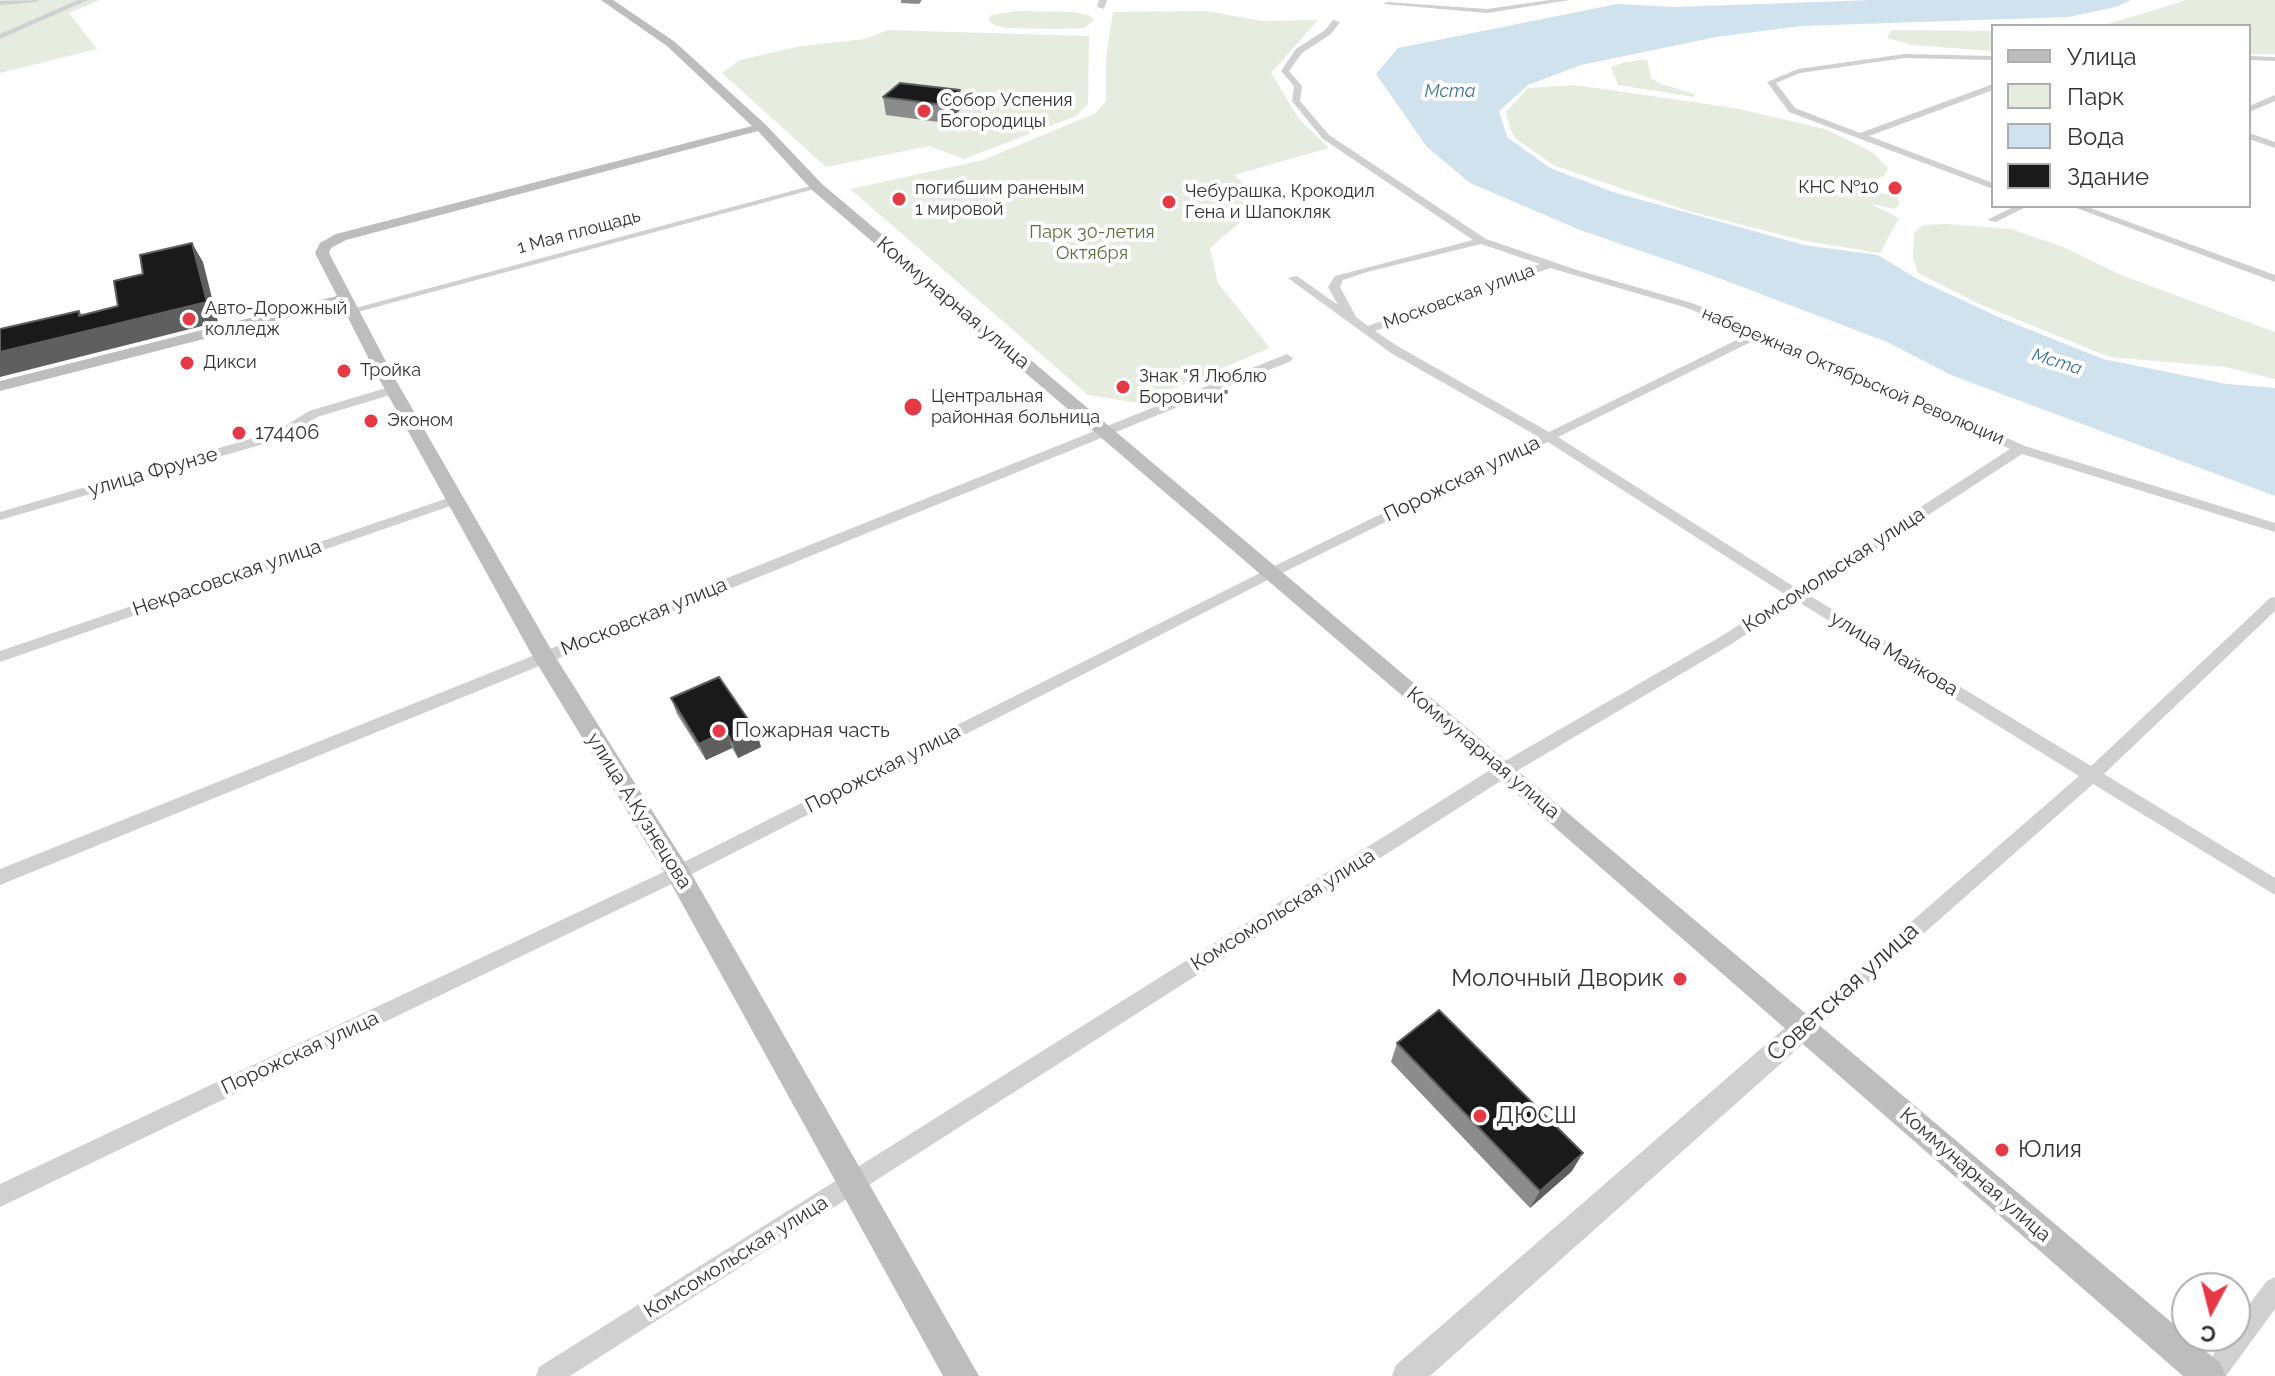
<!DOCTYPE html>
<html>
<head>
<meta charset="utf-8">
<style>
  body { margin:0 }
  #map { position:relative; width:2275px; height:1376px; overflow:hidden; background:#fff; font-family:Raleway,sans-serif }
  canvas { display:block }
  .legend { position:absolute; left:1991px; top:24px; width:260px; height:184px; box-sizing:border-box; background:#fff; border:2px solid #adadad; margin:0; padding:10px 14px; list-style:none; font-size:24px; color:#333 }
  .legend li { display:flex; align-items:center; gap:16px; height:40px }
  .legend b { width:40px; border:2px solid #adadad }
  .north { position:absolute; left:2171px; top:1272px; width:80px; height:80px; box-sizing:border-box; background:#fff; border:2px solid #adadad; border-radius:50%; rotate:187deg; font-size:22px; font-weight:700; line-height:32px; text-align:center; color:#333 }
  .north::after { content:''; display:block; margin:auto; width:28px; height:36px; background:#e63946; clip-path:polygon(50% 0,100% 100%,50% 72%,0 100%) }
</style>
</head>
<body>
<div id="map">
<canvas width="2275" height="1376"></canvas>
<ul class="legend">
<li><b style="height:10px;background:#bdbdbd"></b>Улица</li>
<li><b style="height:22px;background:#e6ecdf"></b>Парк</li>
<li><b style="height:22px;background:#cfe2ee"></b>Вода</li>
<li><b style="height:22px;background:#1a1a1a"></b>Здание</li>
</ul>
<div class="north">С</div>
</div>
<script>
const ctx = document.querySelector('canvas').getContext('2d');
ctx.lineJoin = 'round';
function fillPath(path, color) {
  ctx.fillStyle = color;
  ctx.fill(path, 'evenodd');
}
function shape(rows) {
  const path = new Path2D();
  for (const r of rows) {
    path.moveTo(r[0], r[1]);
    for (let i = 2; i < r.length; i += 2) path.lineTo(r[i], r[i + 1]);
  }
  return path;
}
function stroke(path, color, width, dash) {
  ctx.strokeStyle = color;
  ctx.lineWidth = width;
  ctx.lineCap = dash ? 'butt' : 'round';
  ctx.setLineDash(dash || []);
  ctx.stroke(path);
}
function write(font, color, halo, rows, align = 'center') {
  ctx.font = font + ' Raleway,sans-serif';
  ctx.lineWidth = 8;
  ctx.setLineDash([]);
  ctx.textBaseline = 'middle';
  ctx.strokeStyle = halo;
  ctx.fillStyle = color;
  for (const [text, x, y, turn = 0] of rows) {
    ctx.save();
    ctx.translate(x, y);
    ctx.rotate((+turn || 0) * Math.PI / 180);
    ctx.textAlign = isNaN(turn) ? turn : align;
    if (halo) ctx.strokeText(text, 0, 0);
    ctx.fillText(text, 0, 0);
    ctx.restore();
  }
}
const green = shape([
  [0,0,100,0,69,13,97,49,0,73],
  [2187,0,2275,0,2275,54,2249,54,2249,26,2101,26],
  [1016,11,1073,12,1088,15,1093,18,1093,21,1084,28,1058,29,1006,28,992,24,988,20,991,15],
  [1206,11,1262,21,1318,20,1271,73,1299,119,1329,148,1234,175,1253,191,1244,201,1245,218,1210,248,1218,283,1270,348,1139,403,1088,395,850,189,983,160,1096,113,1106,101,1106,58,1113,12],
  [888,30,1089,36,1088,104,1076,116,964,159,929,146,826,167,722,73,740,60,801,46,865,39],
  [1891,30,1993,31,1993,51,1912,45,1887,38],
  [1647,59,1651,78,1661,84,1695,94,1694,97,1618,85,1611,67,1625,62],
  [1575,85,1734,108,1825,129,1872,152,1888,168,1884,176,1867,184,1834,185,1846,196,1858,200,1845,193,1857,186,1896,197,1900,203,1895,209,1871,204,1899,218,1880,253,1805,241,1692,212,1555,166,1516,139,1510,129,1506,112,1528,88],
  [1947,224,2011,229,2063,247,2121,275,2275,332,2275,379,2225,367,2109,357,1977,303,1918,273,1913,258,1914,233,1923,225]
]);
const water = shape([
  [1872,0,2131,0,2116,7,2068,17,1801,26,1716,37,1581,65,1528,85,1499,111,1507,137,1550,168,1613,192,1804,245,1878,255,1919,280,2003,319,2103,359,2227,384,2275,388,2275,496,1951,375,1887,342,1708,274,1580,230,1470,183,1427,147,1376,74,1398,48,1617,4,1675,7]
]);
const minor = shape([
  [40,0,36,2,0,5,0,1,40,0],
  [78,0,88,0,0,39,0,34,78,0],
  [1099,0,1107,0,1104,9,1097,7,1099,0],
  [1550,0,1570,0,1487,13,1383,4,1387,2,1487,9,1550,0],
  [1333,20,1340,22,1331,34,1302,53,1289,71,1302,86,1300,101,1329,135,1486,239,1577,270,1692,303,1765,331,2025,446,2275,523,2275,532,2022,454,1807,594,2091,766,2270,598,2275,597,2275,611,2104,774,2275,878,2275,895,2093,784,1811,1033,1804,1036,1797,1033,1794,1027,1797,1021,2079,776,1797,601,1730,645,1510,775,570,1376,536,1376,539,1367,1498,765,1720,637,1786,595,1548,442,1268,580,684,878,0,1207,0,1184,672,868,1258,574,1539,437,1391,353,1288,278,1297,276,1338,305,1328,287,1335,276,1473,240,1323,139,1292,101,1294,86,1281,71,1296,49,1325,30,1333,20],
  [1481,244,1540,264,1368,326,1356,317,1340,287,1343,280,1367,272,1481,244],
  [1550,268,1684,307,1751,333,1549,432,1399,347,1375,331,1550,268],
  [1761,337,2010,449,1796,588,1558,437,1761,337],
  [1905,54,1993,56,1993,60,1905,58,1800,73,1776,83,1795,108,1860,133,1993,84,1993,90,1869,136,1993,183,1993,189,1789,112,1767,82,1798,69,1905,54],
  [2249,56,2275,57,2275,61,2249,60,2249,56],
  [2275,95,2275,101,2249,112,2249,106,2275,95],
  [2249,133,2275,142,2275,148,2249,139,2249,133],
  [814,185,822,187,354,313,344,311,814,185],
  [2015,206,2028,206,1996,222,1987,220,2015,206],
  [2071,206,2085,206,2275,275,2275,282,2071,206],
  [1287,354,1293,358,1291,361,0,885,0,869,1287,354],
  [393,386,397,387,397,393,317,417,295,432,260,445,0,520,0,512,250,439,285,426,309,411,393,386],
  [454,496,461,500,459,503,0,662,0,651,454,496],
  [2275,1277,2275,1309,2226,1376,2199,1376,2226,1336,2235,1336,2235,1323,2267,1281,2275,1277]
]);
const tertiary = shape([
  [1804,1016,1813,1019,1817,1027,1813,1035,1430,1376,1392,1376,1396,1365,1795,1019,1804,1016]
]);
const secondary = shape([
  [601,0,613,0,675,42,765,124,822,184,2221,1364,2226,1376,2183,1376,1496,776,812,190,758,131,346,240,331,248,329,253,394,377,553,653,687,866,979,1376,943,1376,669,880,533,657,378,377,341,304,0,391,0,381,337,296,315,253,320,243,336,234,752,126,667,46,601,0]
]);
const wall = shape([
  [901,0,922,0,919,4,901,3],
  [883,97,962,108,946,123,886,115],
  [671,698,756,731,761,747,738,758,732,748,706,760,677,714],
  [1397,1043,1572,1171,1530,1208,1391,1062]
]);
const shadedWall = shape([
  [960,90,962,108,946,123,944,105],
  [192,243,203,262,218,322,0,377,0,352,79,316,79,311,92,330],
  [726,731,732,748,706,760,699,744],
  [756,731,761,747,738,758,732,742],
  [1583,1153,1572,1171,1530,1208,1540,1191]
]);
const building = shape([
  [900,83,960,90,944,105,883,97,900,83],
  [192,243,207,302,0,352,0,329,79,311,79,316,118,306,114,281,143,274,140,255,192,243],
  [719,677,756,731,732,742,726,731,699,744,671,698,719,677],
  [1439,1010,1583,1153,1540,1191,1397,1043,1439,1010]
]);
const markers = [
  [924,111,8,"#e63946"],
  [1895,188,8,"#e63946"],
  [899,199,8,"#e63946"],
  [1169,202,8,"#e63946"],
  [189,319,8,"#e63946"],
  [187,363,8,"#e63946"],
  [344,371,8,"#e63946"],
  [1123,387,8,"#e63946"],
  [913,407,10,"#e63946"],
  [371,421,8,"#e63946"],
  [239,433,8,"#e63946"],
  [719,731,8,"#e63946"],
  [1680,979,8,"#e63946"],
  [1480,1116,8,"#e63946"],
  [2002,1150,8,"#e63946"]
];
const farWaternames = [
  ["Мста",1450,92],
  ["Мста",2057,362,17]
];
const farPoinames = [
  ["Собор Успения",940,101],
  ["Богородицы",940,122],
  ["КНС №10",1879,188,"right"],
  ["погибшим раненым",915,189],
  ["1 мировой",915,210],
  ["Чебурашка, Крокодил",1185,192],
  ["Гена и Шапокляк",1185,213],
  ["Авто-Дорожный",205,309],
  ["колледж",205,330],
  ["Дикси",203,363],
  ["Тройка",360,371],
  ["Знак \"Я Люблю",1139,377],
  ["Боровичи\"",1139,398],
  ["Центральная",931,397],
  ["районная больница",931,418],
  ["Эконом",387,421]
];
const farStreetnames = [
  ["1 Мая площадь",579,232,-15],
  ["Московская улица",1459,297,-20],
  ["набережная Октябрьской Революции",1853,376,23]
];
const farParknames = [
  ["Парк 30-летия",1092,233],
  ["Октября",1092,254]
];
const streetNames = [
  ["Коммунарная улица",953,303,40],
  ["улица Фрунзе",153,472,-16],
  ["Порожская улица",1462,479,-26],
  ["Комсомольская улица",1834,570,-33],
  ["Некрасовская улица",227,578,-19],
  ["Московская улица",644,617,-22],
  ["улица Майкова",1894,654,31],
  ["Коммунарная улица",1483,753,40],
  ["Порожская улица",883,769,-27],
  ["улица А.Кузнецова",639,811,58],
  ["Комсомольская улица",1283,910,-32],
  ["Порожская улица",300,1053,-25],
  ["Коммунарная улица",1975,1175,41],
  ["Комсомольская улица",736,1257,-32]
];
const poiNames = [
  ["174406",255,433],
  ["Пожарная часть",735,731]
];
const nearPoinames = [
  ["Молочный Дворик",1664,979,"right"],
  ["ДЮСШ",1496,1116],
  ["Юлия",2018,1150]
];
const nearStreetnames = [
  ["Советская улица",1843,992,-42]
];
fillPath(green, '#e6ecdf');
fillPath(water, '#cfe2ee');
fillPath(minor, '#d0d0d0');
fillPath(tertiary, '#d0d0d0');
fillPath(secondary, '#bdbdbd');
fillPath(wall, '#8c8c8c');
fillPath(shadedWall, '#5f5f5f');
fillPath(building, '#1a1a1a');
stroke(building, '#5f5f5f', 2);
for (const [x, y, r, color] of markers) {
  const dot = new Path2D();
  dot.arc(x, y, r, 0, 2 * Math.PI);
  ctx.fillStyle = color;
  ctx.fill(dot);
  stroke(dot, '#fff', 3);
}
write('italic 18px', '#3f7597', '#fff', farWaternames);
write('18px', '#333', '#fff', farPoinames, 'left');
write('18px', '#333', '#fff', farStreetnames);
write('18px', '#56703f', '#fff', farParknames);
write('20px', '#333', '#fff', streetNames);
write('20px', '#333', '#fff', poiNames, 'left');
write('24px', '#333', '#fff', nearPoinames, 'left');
write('24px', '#333', '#fff', nearStreetnames);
</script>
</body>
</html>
